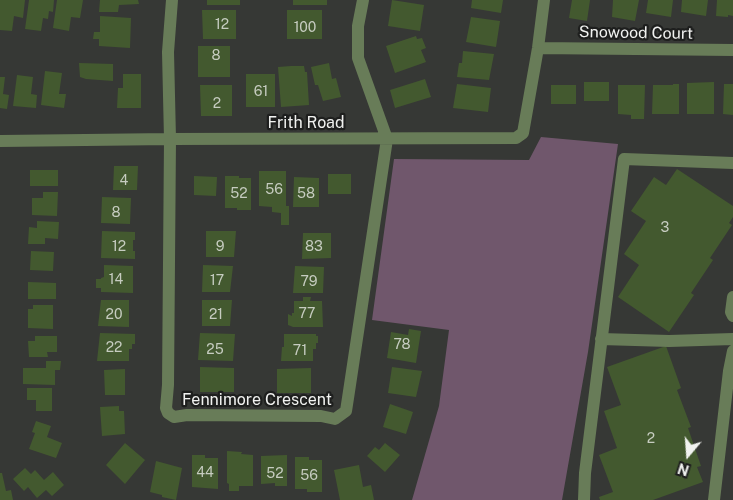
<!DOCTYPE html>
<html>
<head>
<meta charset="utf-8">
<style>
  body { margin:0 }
  #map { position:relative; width:733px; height:500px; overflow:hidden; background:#363835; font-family:"Public Sans",sans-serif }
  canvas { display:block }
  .north { position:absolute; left:663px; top:430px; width:50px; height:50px; -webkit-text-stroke:4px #1e1f1e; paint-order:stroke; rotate:198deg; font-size:14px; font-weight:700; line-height:20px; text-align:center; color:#f1f2f0 }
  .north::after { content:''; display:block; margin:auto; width:18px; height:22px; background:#f1f2f0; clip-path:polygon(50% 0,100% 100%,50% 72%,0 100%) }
</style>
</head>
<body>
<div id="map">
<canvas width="733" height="500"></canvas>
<div class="north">N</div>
</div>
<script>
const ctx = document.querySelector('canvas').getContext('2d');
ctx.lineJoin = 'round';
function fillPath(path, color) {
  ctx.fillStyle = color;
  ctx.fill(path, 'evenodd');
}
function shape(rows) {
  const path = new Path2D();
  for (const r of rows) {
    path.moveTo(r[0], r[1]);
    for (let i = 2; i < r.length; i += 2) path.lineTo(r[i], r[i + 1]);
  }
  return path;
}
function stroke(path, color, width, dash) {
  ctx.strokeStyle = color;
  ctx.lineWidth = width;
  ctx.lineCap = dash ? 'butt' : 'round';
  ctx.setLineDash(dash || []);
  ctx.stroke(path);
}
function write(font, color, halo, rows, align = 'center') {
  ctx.font = font + ' "Public Sans",sans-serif';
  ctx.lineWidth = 4.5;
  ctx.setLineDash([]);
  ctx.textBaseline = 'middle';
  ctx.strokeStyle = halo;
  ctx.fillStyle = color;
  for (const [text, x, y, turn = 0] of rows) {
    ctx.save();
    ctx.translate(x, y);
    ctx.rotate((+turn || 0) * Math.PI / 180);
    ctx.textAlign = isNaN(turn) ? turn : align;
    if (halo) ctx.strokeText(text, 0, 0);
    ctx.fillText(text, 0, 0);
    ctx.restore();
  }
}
const green = shape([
  [541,137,618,144,588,352,562,500,412,500,439,406,449,330,372,320,394,159,529,160]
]);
const building = shape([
  [0,0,25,0,23,18,14,16,12,31,0,30],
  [29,0,54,0,53,12,49,11,48,19,43,18,41,31,25,29],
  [57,0,83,0,80,18,71,17,69,31,53,28],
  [100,0,138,0,139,4,119,5,118,12,99,12],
  [207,0,240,0,240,5,207,5],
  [293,0,327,0,327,5,293,5],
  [392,0,424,5,420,31,388,26],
  [472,0,503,0,501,13,471,8],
  [572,0,590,0,587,21,569,18],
  [613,0,639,0,635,21,612,17],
  [648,0,673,0,671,17,646,13],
  [682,0,708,0,706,16,681,12],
  [717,0,733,0,733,16,728,15,728,17,716,16],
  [202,10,236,10,236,39,203,39],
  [287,10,322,10,322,39,287,39],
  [100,16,131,18,130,48,99,46,99,39,93,39,94,32,100,32],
  [471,17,500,21,496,47,466,42],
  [416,36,417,39,422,38,426,48,421,50,426,62,395,73,386,46],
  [198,46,230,46,230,77,198,77],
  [463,51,494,54,489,80,457,77,459,63,462,63],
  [79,63,113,64,113,81,86,79,80,77],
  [329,63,332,79,336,78,341,97,323,101,318,85,315,85,311,67],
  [291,66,304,66,305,72,307,72,309,105,281,107,278,67],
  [45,71,62,73,59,94,66,94,64,108,41,105],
  [123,74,141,74,141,108,117,108,118,88,123,88],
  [246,74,275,74,275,107,246,107],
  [17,75,33,77,31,94,37,95,36,108,13,106],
  [0,77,5,77,3,94,9,95,7,109,0,108],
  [425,79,431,97,395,108,390,90],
  [584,82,609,82,609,101,584,101],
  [714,82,714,114,687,114,687,83],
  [457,84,491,88,488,112,453,108],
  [673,84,679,84,679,114,652,114,653,85,673,85],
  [724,84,733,84,733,115,723,114],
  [200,85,232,85,232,116,201,116],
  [551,85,576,85,576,104,551,104],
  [618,85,645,85,644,119,631,119,631,115,618,114],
  [114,166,138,166,137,190,113,190],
  [677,169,733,206,733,217,729,223,732,225,710,258,713,260,691,293,694,295,669,332,618,297,639,265,624,254,646,221,631,211,654,177,666,185],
  [30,170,58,170,58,186,30,186],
  [259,171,286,171,286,206,289,206,289,225,281,225,281,213,272,212,272,207,259,206],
  [328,174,351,174,351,194,328,194],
  [194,176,217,177,216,196,194,195],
  [225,176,239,176,239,178,251,178,251,210,237,210,237,208,225,208],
  [294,177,319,178,319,207,293,207],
  [43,192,58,192,57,216,32,215,32,198,43,198],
  [102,197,131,198,130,224,101,223],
  [37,221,59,222,58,239,45,238,45,244,28,244,29,227,37,228],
  [102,231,135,232,135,240,133,240,133,251,135,251,135,259,101,258],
  [206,231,236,231,234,257,206,257],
  [303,233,331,233,331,258,302,259],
  [31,251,54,252,53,271,30,270],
  [104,265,133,266,133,293,101,292,101,288,96,288,96,279,101,279,101,278,104,277],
  [203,265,233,266,230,292,202,292],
  [295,266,324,267,323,293,293,293],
  [28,282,56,283,56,299,28,299],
  [303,297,311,297,310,301,322,301,323,327,293,327,288,325,288,314,292,316,292,313,294,313,294,301,303,301],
  [101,300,129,300,129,327,98,326],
  [202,300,232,300,230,326,202,326],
  [33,305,53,305,53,329,28,328,28,309,33,309],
  [409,329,421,331,416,363,387,358,391,332,408,335],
  [100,333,135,334,135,344,132,344,132,349,129,349,129,361,97,361],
  [200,333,235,334,233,361,198,360],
  [284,334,316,334,316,336,318,336,318,343,316,343,316,349,313,349,313,361,281,361,282,347,284,347],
  [35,336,57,336,57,352,47,352,48,357,29,357,28,341,35,341],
  [666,346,681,388,677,390,691,427,688,428,701,466,697,467,703,482,653,500,600,500,599,497,613,492,599,455,617,448,604,411,621,405,607,367],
  [46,361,61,361,60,370,55,370,55,385,23,384,23,368,46,368],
  [200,367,234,368,234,392,200,392],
  [392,367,422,371,416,397,388,393],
  [311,368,311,393,277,393,277,369],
  [125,369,125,395,105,395,104,370],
  [27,388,52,388,52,411,36,411,36,400,27,400],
  [390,404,413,412,406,434,383,427],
  [119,406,119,411,124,411,125,434,102,436,100,407],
  [36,421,51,426,47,437,62,443,56,458,29,449,35,433,32,432],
  [125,443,145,460,125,484,106,465],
  [385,443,400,455,385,472,367,456,375,447,379,450],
  [227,451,242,452,241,454,253,455,253,486,239,486,239,491,229,491,229,484,227,483],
  [192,455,205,455,205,458,218,458,218,489,192,487],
  [287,455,287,486,275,486,275,483,261,484,261,456],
  [295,457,309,457,309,460,322,460,322,492,307,492,307,489,295,489],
  [156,461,182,468,176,500,162,497,162,495,150,492],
  [359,465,363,487,371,485,374,500,340,500,334,470],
  [25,468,31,474,35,470,44,480,53,472,64,485,52,496,46,490,37,498,28,487,24,491,13,479],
  [0,473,2,473,6,491,11,490,13,500,0,500]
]);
const minor = shape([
  [172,0,168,52,170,139,168,385,166,408,168,413,174,417,187,415,321,416,335,419,346,411,348,398,387,139,358,58,358,26,363,0],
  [538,48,733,50],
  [0,141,170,139,516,138,523,133,538,48,544,0],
  [733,297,731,312,733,316],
  [601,339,669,341,733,339],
  [584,500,585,473,624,159,733,163],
  [714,500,729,371,733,351]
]);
const numberNames = [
  ["12",222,25],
  ["100",305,28],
  ["8",216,56],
  ["61",261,92],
  ["2",217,104],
  ["4",124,181],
  ["56",274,190],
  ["52",239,194],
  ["58",306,194],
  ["8",116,213],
  ["3",665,228],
  ["12",119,247],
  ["9",220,247],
  ["83",314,247],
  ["14",116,280],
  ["17",217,281],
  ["79",309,282],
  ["77",307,314],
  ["20",114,315],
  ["21",216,315],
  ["78",402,345],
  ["22",114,348],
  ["25",215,350],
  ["71",300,351],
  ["2",651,439],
  ["44",205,473],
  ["52",275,474],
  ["56",309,476]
];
const streetNames = [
  ["Snowood Court",636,33,1],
  ["Frith Road",306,123],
  ["Fennimore Crescent",257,400]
];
fillPath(green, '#70576c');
fillPath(building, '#43592f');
stroke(minor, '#687c58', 12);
write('14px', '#c6ccc0', null, numberNames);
write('16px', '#f1f2f0', '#1e1f1e', streetNames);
</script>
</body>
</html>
